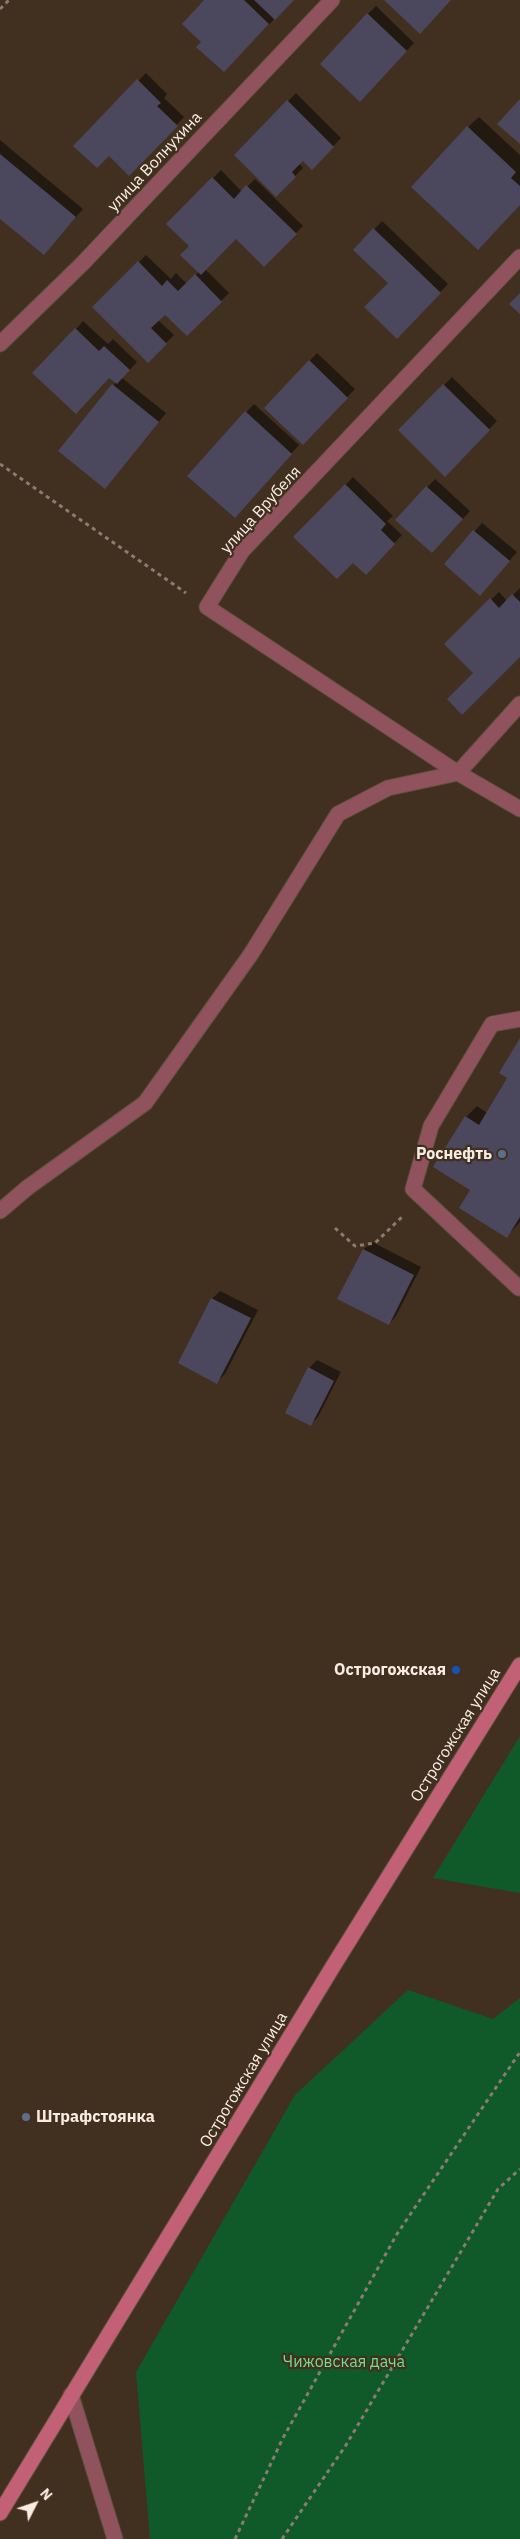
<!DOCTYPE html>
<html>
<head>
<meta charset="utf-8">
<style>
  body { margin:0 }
  #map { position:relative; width:520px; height:2539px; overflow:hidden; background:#413020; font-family:"IBM Plex Sans",sans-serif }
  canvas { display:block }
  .north { position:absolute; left:10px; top:2479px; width:50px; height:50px; -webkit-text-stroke:4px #413020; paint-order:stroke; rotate:49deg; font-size:14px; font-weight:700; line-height:20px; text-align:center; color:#f9ede3 }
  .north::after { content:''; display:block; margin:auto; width:18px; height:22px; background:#f9ede3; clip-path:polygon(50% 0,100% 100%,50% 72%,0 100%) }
</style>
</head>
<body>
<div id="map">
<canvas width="520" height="2539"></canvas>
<div class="north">N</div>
</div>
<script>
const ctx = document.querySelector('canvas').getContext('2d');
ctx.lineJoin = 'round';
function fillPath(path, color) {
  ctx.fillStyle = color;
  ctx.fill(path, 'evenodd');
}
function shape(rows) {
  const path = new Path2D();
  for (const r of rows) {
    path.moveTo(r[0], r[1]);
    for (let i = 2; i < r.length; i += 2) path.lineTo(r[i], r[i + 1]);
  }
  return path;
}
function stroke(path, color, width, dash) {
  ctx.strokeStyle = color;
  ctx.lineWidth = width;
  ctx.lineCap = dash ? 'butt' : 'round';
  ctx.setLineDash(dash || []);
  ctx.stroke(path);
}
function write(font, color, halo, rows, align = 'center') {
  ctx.font = font + ' "IBM Plex Sans",sans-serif';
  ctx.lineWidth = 4.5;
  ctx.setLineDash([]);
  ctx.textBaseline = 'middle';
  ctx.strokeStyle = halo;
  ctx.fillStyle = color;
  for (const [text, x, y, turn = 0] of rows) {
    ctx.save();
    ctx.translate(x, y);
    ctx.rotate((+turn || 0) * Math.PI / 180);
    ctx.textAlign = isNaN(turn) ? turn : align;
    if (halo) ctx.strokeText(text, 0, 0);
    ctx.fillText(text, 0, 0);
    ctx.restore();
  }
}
const green = shape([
  [520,1736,520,1893,433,1878],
  [408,1990,493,2019,520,1998,520,2539,150,2539,136,2372,295,2095]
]);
const shadow = shape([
  [206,0,293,0,231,63,203,42],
  [376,6,414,43,367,93,368,14],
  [146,73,167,94,164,98,184,117,129,174,109,154,75,146],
  [296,93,341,138,312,168,303,159,299,163,303,168,276,195,235,155],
  [479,117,520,155,520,204,468,127],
  [0,140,83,209,44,254,0,217],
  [221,170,242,192,255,179,303,226,264,265,236,237,205,269,229,293,187,334,165,313,158,320,174,335,148,361,94,307,146,255,171,279,176,273,187,284,199,272,191,246,168,224],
  [382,221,448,284,405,329,390,283,355,250],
  [83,321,108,344,113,339,137,362,122,378,166,413,112,479,60,451,116,382,76,329],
  [317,353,355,389,303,443,266,407],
  [452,377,497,421,445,475,399,430],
  [254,404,299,445,243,508,189,475],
  [353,477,393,516,387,521,402,535,366,573,353,561,295,537],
  [435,479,470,511,440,544,397,520],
  [482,523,517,552,488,586,446,564],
  [520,588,520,655,475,673,446,644,499,592,507,601],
  [520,1041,520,1222,507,1236,472,1190,466,1117,477,1106,487,1113,509,1078],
  [372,1242,421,1267,396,1316,389,1324,339,1299,364,1249],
  [220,1291,258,1310,225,1374,217,1382,212,1299],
  [317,1360,341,1372,318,1417,310,1425,309,1368]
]);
const building = shape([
  [204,0,244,0,269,24,224,72,196,47,201,42,182,24],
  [254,0,294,0,275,20],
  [384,0,451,0,420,34],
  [367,13,407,51,360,102,320,64],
  [137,79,161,103,157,106,178,126,129,176,109,156,97,168,73,146],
  [520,99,520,144,497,124],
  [287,100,334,147,312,170,303,161,292,172,296,177,276,197,234,155],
  [467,126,516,172,511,178,520,186,520,205,478,250,411,187],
  [0,154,76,217,44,255,0,219],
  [212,177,234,199,246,185,297,234,264,267,236,239,201,275,180,255,189,246,166,224],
  [373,228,441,293,397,339,364,307,388,283,353,250],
  [138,261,162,286,167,280,178,291,195,274,222,302,187,336,165,315,151,328,167,344,148,363,92,307],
  [520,293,520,314,509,304],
  [75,328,99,351,104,346,130,370,117,384,109,378,76,414,32,373],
  [309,360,348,398,303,445,264,408],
  [112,384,159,422,105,489,58,451],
  [443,384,490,430,445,477,398,430],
  [245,411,292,454,235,518,187,476],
  [345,484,386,524,381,530,395,544,366,575,353,563,337,579,293,537],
  [426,486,463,519,432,553,395,520],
  [473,530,510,561,480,596,444,564],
  [512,594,520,602,520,657,462,715,447,699,473,673,444,644,490,598,499,608],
  [520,1038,520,1217,507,1238,459,1208,470,1190,433,1167,465,1116,479,1125,507,1078,499,1073],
  [363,1249,414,1275,389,1325,337,1299],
  [211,1298,251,1318,217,1384,178,1363],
  [308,1367,334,1381,311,1426,285,1413]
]);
const path = shape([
  [0,9,9,0],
  [0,464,186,593],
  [335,1228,355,1246,375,1243,404,1215],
  [235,2539,283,2438,397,2234,520,2052],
  [282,2539,346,2445,498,2189,520,2169]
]);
const lane = shape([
  [0,1211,27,1188,145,1103,251,954,338,814,388,788,458,773],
  [519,1288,413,1189,431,1126,492,1024,520,1019],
  [71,2395,115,2539]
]);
const street = shape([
  [520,257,242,551,207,607,458,773,520,809],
  [0,344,83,263,332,0],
  [458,773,520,704]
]);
const secondary = shape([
  [0,2513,332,1968,520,1665]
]);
const markers = [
  [502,1154,5,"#5c6f8a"],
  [456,1670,5,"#1a4fb4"],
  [26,2117,5,"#5c6f8a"]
];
const streetNames = [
  ["улица Волнухина",155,162,-47],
  ["улица Врубеля",261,510,-48],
  ["Острогожская улица",456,1735,-58],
  ["Острогожская улица",244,2080,-59]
];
const poiNames = [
  ["Роснефть",492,1154],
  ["Острогожская",446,1670],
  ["Штрафстоянка",36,2117,"left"]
];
const parkNames = [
  ["Чижовская дача",344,2362]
];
fillPath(green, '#105a29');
fillPath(shadow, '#0007');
fillPath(building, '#4b475d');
stroke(lane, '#5e4e3f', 17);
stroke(street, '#5e4e3f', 17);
stroke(secondary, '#5e4e3f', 17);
stroke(path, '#8b7c6e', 3, [4, 4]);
stroke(lane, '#90535e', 15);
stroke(street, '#90535e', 15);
stroke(secondary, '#c26175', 15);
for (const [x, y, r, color] of markers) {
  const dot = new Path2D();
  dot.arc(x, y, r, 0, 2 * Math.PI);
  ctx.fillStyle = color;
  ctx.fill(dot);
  stroke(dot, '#413020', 2);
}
write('16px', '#f9ede3', '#413020', streetNames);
write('bold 16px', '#f9ede3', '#413020', poiNames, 'right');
write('16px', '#72de8b', '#413020', parkNames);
</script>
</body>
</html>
